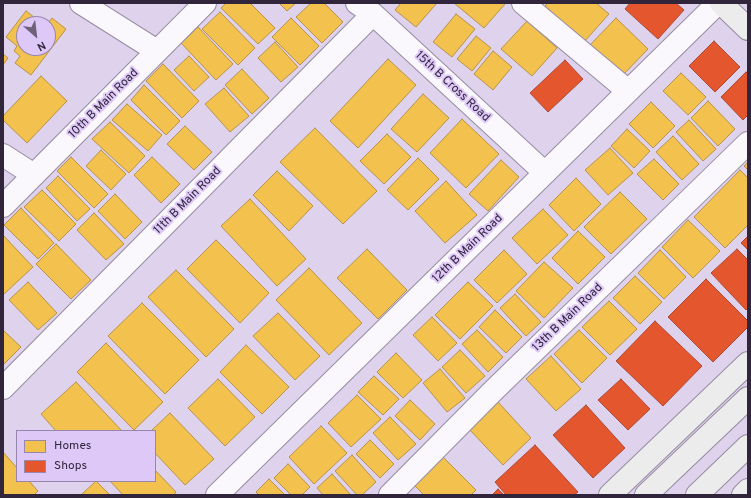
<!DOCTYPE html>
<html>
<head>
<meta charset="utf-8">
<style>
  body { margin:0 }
  #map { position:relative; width:751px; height:498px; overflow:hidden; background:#dfd2ec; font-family:Overpass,sans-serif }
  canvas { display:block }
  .frame { position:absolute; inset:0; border:4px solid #30253b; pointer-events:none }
  .legend { position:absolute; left:16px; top:430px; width:140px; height:52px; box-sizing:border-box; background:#dec8f7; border:1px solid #9887ac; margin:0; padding:5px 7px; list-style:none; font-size:12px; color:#30253b }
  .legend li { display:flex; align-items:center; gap:8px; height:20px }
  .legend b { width:20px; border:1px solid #9887ac }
  .north { position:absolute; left:16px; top:16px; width:40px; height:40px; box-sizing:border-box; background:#dec8f7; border:1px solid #9887ac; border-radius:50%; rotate:152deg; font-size:11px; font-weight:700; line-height:16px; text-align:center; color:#30253b }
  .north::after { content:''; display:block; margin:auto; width:14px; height:18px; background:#6d6279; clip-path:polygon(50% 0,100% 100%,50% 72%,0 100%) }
</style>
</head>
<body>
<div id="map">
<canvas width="751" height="498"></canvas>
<div class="frame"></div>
<ul class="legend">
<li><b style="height:11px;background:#f2c14e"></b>Homes</li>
<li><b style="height:11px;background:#e4572e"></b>Shops</li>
</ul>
<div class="north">N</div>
</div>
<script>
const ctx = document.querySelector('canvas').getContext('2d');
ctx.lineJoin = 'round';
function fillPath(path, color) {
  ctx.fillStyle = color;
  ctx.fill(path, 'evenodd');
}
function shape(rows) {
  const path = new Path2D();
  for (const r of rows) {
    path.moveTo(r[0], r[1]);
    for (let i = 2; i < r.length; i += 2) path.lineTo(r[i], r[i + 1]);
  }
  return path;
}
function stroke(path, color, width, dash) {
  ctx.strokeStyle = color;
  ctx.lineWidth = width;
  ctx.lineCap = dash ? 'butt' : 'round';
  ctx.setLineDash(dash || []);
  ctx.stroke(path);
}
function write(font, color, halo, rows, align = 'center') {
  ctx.font = font + ' Overpass,sans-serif';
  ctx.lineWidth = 4;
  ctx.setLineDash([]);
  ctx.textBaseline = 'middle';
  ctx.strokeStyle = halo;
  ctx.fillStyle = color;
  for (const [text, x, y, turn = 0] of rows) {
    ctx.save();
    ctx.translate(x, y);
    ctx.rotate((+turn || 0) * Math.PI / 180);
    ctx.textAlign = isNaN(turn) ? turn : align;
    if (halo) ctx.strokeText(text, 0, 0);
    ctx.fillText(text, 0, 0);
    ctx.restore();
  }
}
const homes = shape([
  [226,3,250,3,275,28,258,44,221,8,226,3],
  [279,3,296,3,287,11,279,3],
  [311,3,324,3,343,22,322,43,296,17,311,3],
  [401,3,437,3,416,27,395,10,401,3],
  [454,3,504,3,505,4,484,28,454,3],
  [548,3,596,3,609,14,584,42,545,6,548,3],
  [26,11,43,24,24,24,24,48,48,48,47,24,52,18,66,29,31,75,15,63,20,56,14,51,17,46,6,37,26,11],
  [220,12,255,48,238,65,202,29,220,12],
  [456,14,475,29,452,57,433,42,456,14],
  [291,18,319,46,300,65,272,37,291,18],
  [616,18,648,49,622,76,589,46,616,18],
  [527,21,557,48,532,76,501,49,527,21],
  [198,27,233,64,216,80,181,43,198,27],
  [476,36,491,48,472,71,457,59,476,36],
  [275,42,298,67,281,82,258,58,275,42],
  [493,51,512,67,493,90,474,74,493,51],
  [3,54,8,58,3,65,3,54],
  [189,56,209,77,194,91,174,70,189,56],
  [388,59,416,85,358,148,330,121,388,59],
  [163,64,199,101,182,118,146,81,163,64],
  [242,69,269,98,252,114,225,85,242,69],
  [681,73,706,97,688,115,663,91,681,73],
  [41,76,67,101,27,143,3,120,3,116,41,76],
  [144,85,180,121,166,135,131,100,144,85],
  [224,88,249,116,230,132,205,104,224,88],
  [423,94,449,118,417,152,391,129,423,94],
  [708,101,735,129,718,146,691,118,708,101],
  [651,102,675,126,653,148,629,124,651,102],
  [127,104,162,135,148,151,112,120,127,104],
  [462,119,499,154,466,188,430,153,462,119],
  [689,120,716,149,703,161,676,132,689,120],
  [110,122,145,156,129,173,92,139,110,122],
  [185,126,212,152,194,170,167,144,185,126],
  [315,128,377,191,343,224,280,162,315,128],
  [627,129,650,151,634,168,611,146,627,129],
  [387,134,411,157,384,184,360,161,387,134],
  [673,136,699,164,682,180,656,152,673,136],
  [610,148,633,173,608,195,585,170,610,148],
  [101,150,126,174,111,190,86,166,101,150],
  [71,157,108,194,94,208,57,171,71,157],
  [152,157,180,184,161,203,134,175,152,157],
  [418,158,439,179,408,210,387,190,418,158],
  [654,159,679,184,663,200,637,174,654,159],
  [501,160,519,177,488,211,469,194,501,160],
  [748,162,748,170,744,166,748,162],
  [740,170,748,178,748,225,725,248,694,217,740,170],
  [277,171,313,206,289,231,253,195,277,171],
  [58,176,90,209,77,221,46,188,58,176],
  [576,178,601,204,574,231,549,205,576,178],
  [446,181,477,215,445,243,415,211,446,181],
  [42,190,76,224,59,241,24,207,42,190],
  [620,192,647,219,611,254,584,227,620,192],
  [115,194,142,222,125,239,98,211,115,194],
  [250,199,306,259,277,286,221,226,250,199],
  [21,208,54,243,38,259,4,225,21,208],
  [543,209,568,235,537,264,512,238,543,209],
  [94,213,124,244,106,260,77,230,94,213],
  [688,220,720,251,693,278,662,247,688,220],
  [578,231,605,257,578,284,552,258,578,231],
  [3,235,33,267,3,295,3,235],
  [216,240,269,293,240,323,187,269,216,240],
  [56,244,91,280,71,299,36,264,56,244],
  [367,249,407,290,378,319,337,278,367,249],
  [504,250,527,274,497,303,474,280,504,250],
  [660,250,686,277,664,299,638,273,660,250],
  [544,262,573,288,544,318,516,291,544,262],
  [309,268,362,323,329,355,276,300,309,268],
  [176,270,234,329,206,357,148,297,176,270],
  [635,276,662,302,640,324,613,298,635,276],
  [28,282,57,313,38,330,9,300,28,282],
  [468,282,493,306,460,339,435,315,468,282],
  [515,294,541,322,526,336,500,308,515,294],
  [609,301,637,329,610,355,582,327,609,301],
  [142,303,199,360,165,394,108,336,142,303],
  [495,310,522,337,506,353,479,327,495,310],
  [278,313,320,356,295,380,253,336,278,313],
  [432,317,457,343,438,361,413,335,432,317],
  [3,330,21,347,3,365,3,330],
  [477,330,503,357,488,372,462,344,477,330],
  [579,330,607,358,582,383,554,354,579,330],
  [106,343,163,402,134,430,77,372,106,343],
  [246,345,289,387,262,414,220,372,246,345],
  [460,350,485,376,466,393,442,367,460,350],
  [396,353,422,380,403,398,377,372,396,353],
  [551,356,581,389,556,411,526,379,551,356],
  [440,369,465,398,447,412,423,383,440,369],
  [374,376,399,399,383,415,358,392,374,376],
  [218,379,255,417,225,446,188,408,218,379],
  [76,382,122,431,56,431,41,414,76,382],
  [357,395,381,419,351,447,328,423,357,395],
  [410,400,435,424,420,440,395,416,410,400],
  [498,402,531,438,503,465,469,429,498,402],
  [170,413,214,459,185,485,155,453,155,431,151,431,170,413],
  [390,417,416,444,398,460,373,433,390,417],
  [321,426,347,453,314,484,289,457,321,426],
  [370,440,394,464,380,478,356,454,370,440],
  [3,452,17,468,17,481,29,481,38,491,34,495,3,495,3,452],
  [352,455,376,482,362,495,357,495,335,471,352,455],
  [443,457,476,490,471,495,424,495,414,485,443,457],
  [288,464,310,487,302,495,291,495,274,478,288,464],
  [155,470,176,492,174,495,123,495,110,481,155,481,155,470],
  [332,474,351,495,323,495,317,488,332,474],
  [269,479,285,495,259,495,256,492,269,479],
  [96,481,110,495,81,495,96,481]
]);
const shops = shape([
  [630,3,676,3,684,10,658,39,625,9,630,3],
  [714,41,740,67,715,92,689,66,714,41],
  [565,60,583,79,548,112,530,93,565,60],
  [746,72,748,74,748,115,743,120,721,97,746,72],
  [748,236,748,250,741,243,748,236],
  [737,249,748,260,748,308,746,310,711,273,737,249],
  [706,279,748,321,748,327,713,362,668,317,706,279],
  [655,321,702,366,663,406,616,361,655,321],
  [621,379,650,409,628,430,598,400,621,379],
  [586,405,625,448,593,478,553,435,586,405],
  [535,445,578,492,574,495,506,495,495,482,535,445],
  [498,489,504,495,492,495,498,489]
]);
const minor = shape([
  [81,3,157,51],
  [357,3,373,14,545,173],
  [523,3,628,91],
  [3,155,34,175],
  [3,206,205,3],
  [3,388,373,14],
  [217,495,718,3],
  [390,495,492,392,748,143]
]);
const secondary = shape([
  [721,3,748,29],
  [610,495,748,363],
  [646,495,748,398],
  [697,495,748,446],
  [743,495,748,490]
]);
const streetNames = [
  ["15th B Cross Road",452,87,43],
  ["10th B Main Road",104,104,-45],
  ["11th B Main Road",188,201,-45],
  ["12th B Main Road",468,249,-44],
  ["13th B Main Road",568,318,-44]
];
fillPath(homes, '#f2c14e');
stroke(homes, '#b89248', 1);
fillPath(shops, '#e4572e');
stroke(shops, '#ae4832', 1);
stroke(minor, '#968ca1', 24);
stroke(secondary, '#968ca1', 24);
stroke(minor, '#faf8fc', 22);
stroke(secondary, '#edeced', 22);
write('12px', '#30253b', '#dec8f7', streetNames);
</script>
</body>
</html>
